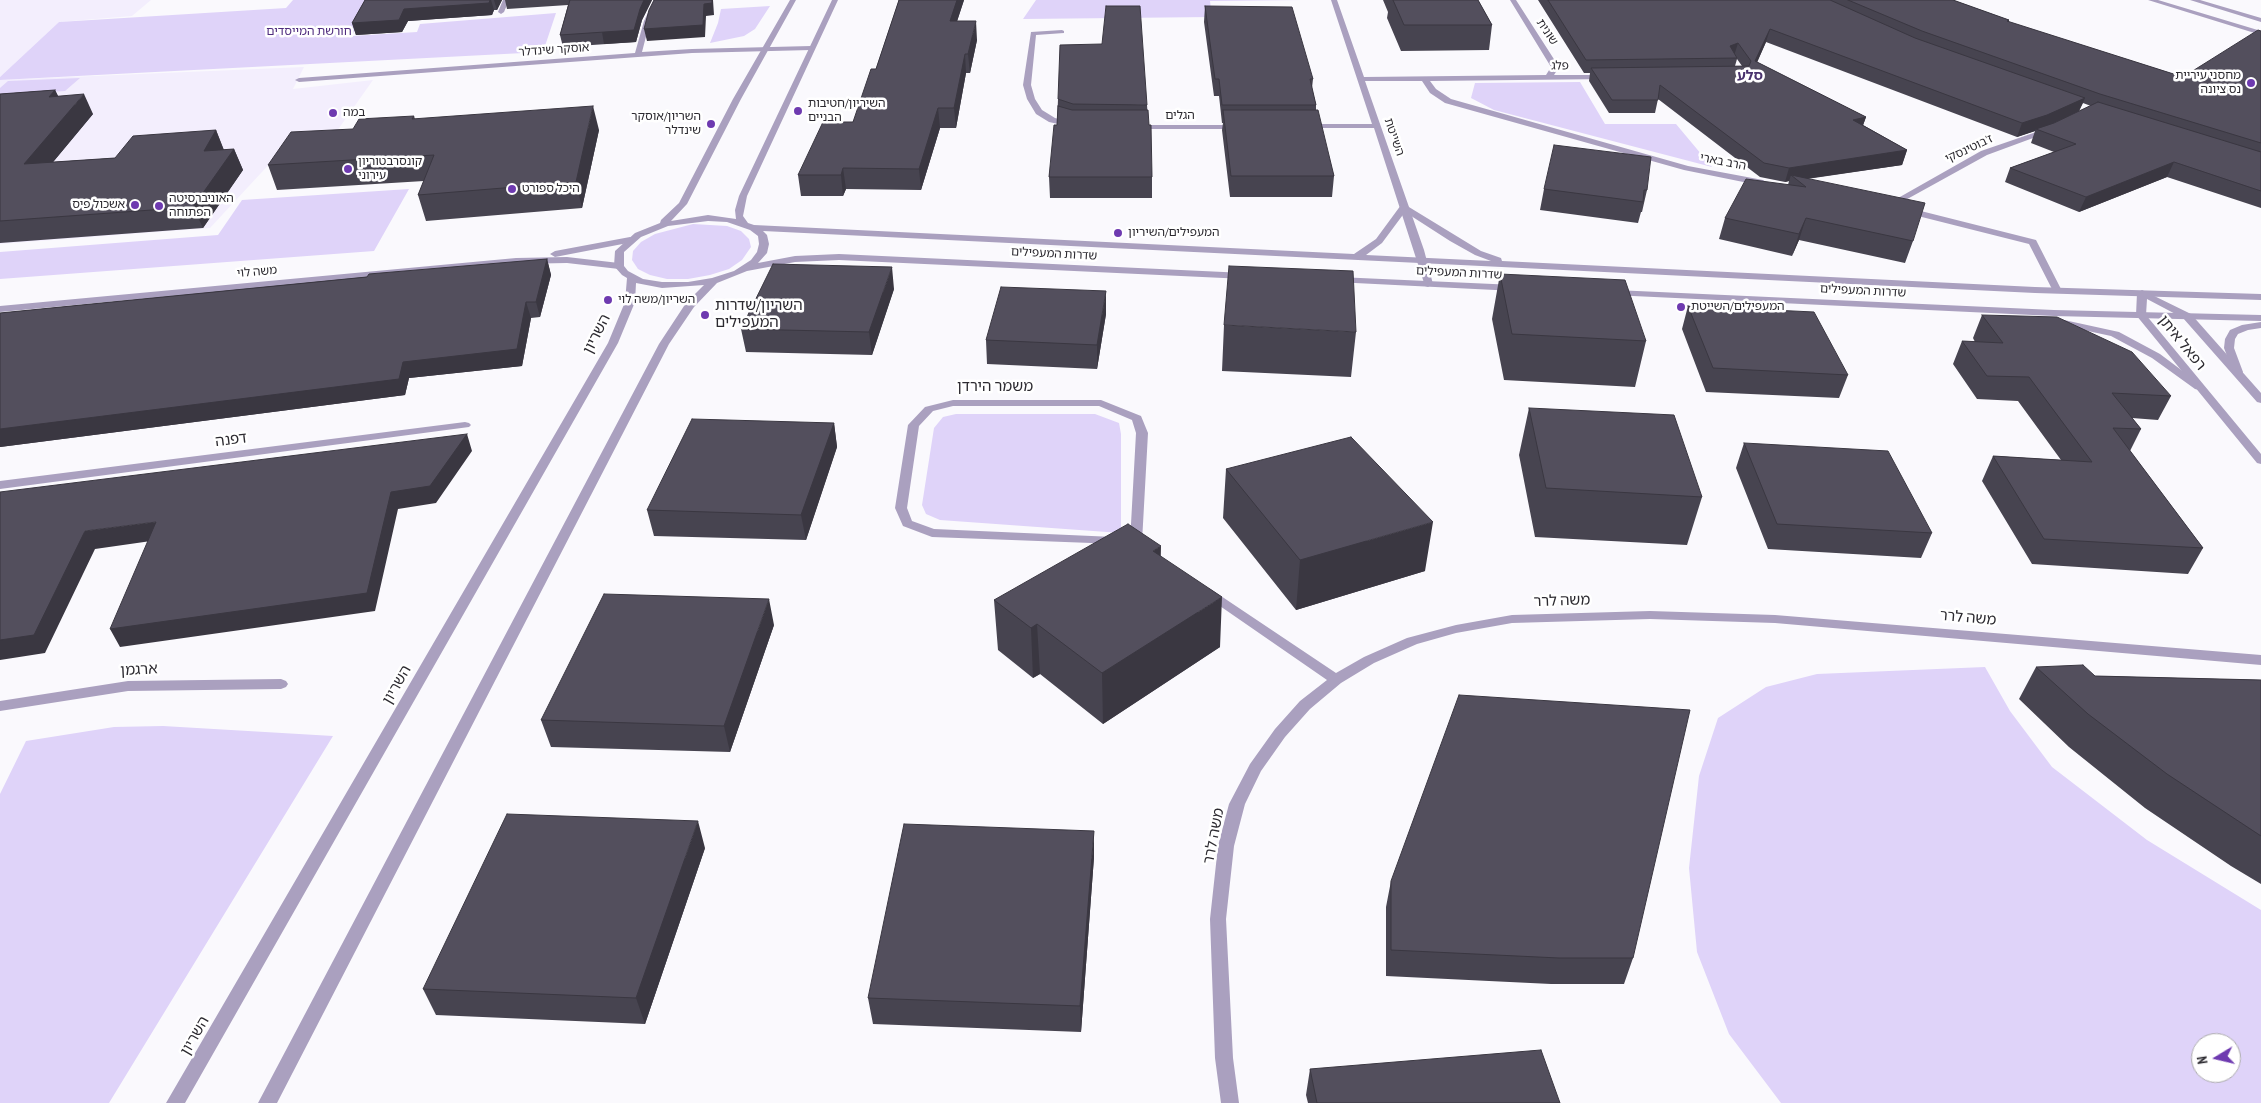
<!DOCTYPE html>
<html>
<head>
<meta charset="utf-8">
<style>
  body { margin:0 }
  #map { position:relative; width:2261px; height:1103px; overflow:hidden; background:#faf9fd; font-family:"PT Sans Narrow",sans-serif }
  canvas { display:block }
  .north { position:absolute; left:2191px; top:1033px; width:50px; height:50px; box-sizing:border-box; background:#fff; border:1px solid #abaaac; border-radius:50%; rotate:261deg; font-size:14px; font-weight:700; line-height:20px; text-align:center; color:#2c2a30 }
  .north::after { content:''; display:block; margin:auto; width:18px; height:22px; background:#6e3ab0; clip-path:polygon(50% 0,100% 100%,50% 72%,0 100%) }
</style>
</head>
<body>
<div id="map">
<canvas width="2261" height="1103"></canvas>
<div class="north">N</div>
</div>
<script>
const ctx = document.querySelector('canvas').getContext('2d');
ctx.lineJoin = 'round';
function fillPath(path, color) {
  ctx.fillStyle = color;
  ctx.fill(path, 'evenodd');
}
function shape(rows) {
  const path = new Path2D();
  for (const r of rows) {
    path.moveTo(r[0], r[1]);
    for (let i = 2; i < r.length; i += 2) path.lineTo(r[i], r[i + 1]);
  }
  return path;
}
function stroke(path, color, width, dash) {
  ctx.strokeStyle = color;
  ctx.lineWidth = width;
  ctx.lineCap = dash ? 'butt' : 'round';
  ctx.setLineDash(dash || []);
  ctx.stroke(path);
}
function write(font, color, halo, rows, align = 'center') {
  ctx.font = font + ' "PT Sans Narrow","Noto Sans Hebrew",sans-serif';
  ctx.lineWidth = 5;
  ctx.setLineDash([]);
  ctx.textBaseline = 'middle';
  ctx.strokeStyle = halo;
  ctx.fillStyle = color;
  for (const [text, x, y, turn = 0] of rows) {
    ctx.save();
    ctx.translate(x, y);
    ctx.rotate((+turn || 0) * Math.PI / 180);
    ctx.textAlign = isNaN(turn) ? turn : align;
    if (halo) ctx.strokeText(text, 0, 0);
    ctx.fillText(text, 0, 0);
    ctx.restore();
  }
}
const built = shape([
  [0,0,151,0,132,16,59,22,0,77],
  [304,67,293,89,373,80,332,138,287,145,210,228,0,244,0,80]
]);
const green = shape([
  [293,0,370,0,352,36,417,32,420,24,556,13,543,52,0,80,0,77,59,22,286,8],
  [1036,0,1302,0,1210,1,1212,17,1023,19],
  [770,6,755,29,744,36,710,43,718,23,721,9],
  [80,78,65,91,0,95,0,88,8,81],
  [1580,82,1605,124,1676,124,1712,167,1494,110,1471,98,1475,83],
  [409,189,374,251,0,279,0,252,218,235,242,200],
  [693,224,727,226,741,231,749,239,751,247,742,260,729,269,710,275,688,279,667,279,650,275,638,269,632,260,633,251,641,242,655,234],
  [956,414,1095,414,1119,423,1121,434,1121,533,940,520,926,514,922,505,934,428,943,417],
  [1985,667,2010,711,2052,767,2147,840,2261,910,2261,1103,1781,1103,1729,1034,1697,952,1689,868,1699,776,1718,718,1766,687,1817,674],
  [2201,1043,2231,1043,2231,1073,2201,1073],
  [163,726,333,736,109,1103,0,1103,0,794,26,741,114,727]
]);
const minor = shape([
  [503,0,509,0,504,12,501,14,498,12,503,0],
  [654,0,660,0,650,21,642,52,692,49,811,46,815,48,811,50,692,53,299,82,295,80,299,78,635,53,644,21,654,0],
  [1331,0,1337,0,1364,77,1546,75,1551,67,1510,0,1516,0,1559,67,1554,75,1609,75,1609,79,1430,81,1436,89,1451,99,1688,166,1763,180,1767,183,1763,186,1684,170,1445,103,1430,93,1422,81,1365,81,1424,250,1433,284,1428,287,1425,286,1374,128,1307,128,1303,126,1307,124,1372,124,1331,0],
  [1062,30,1064,31,1064,33,1036,35,1031,85,1035,99,1042,110,1055,118,1075,123,1075,127,1072,127,1049,122,1036,114,1027,99,1023,85,1031,32,1062,30],
  [1132,125,1240,125,1244,127,1240,129,1135,129,1131,127,1132,125],
  [2045,129,2052,131,1987,155,1891,208,1884,206,1981,151,2045,129],
  [1905,207,2036,240,2062,291,2060,293,2054,293,2029,244,1902,212,1902,208,1905,207],
  [630,237,633,238,633,242,555,257,550,254,555,251,630,237],
  [567,257,619,263,624,266,619,269,567,263,516,264,0,312,0,306,516,258,567,257],
  [2142,290,2191,314,2261,393,2261,403,2257,402,2183,318,2147,299,2146,315,2261,454,2261,464,2257,463,2136,315,2137,293,2142,290],
  [953,400,1101,400,1141,416,1148,433,1142,542,1140,545,1132,545,1130,542,1136,433,1132,420,1099,406,953,406,933,411,919,426,907,508,912,521,934,529,1114,537,1118,538,1120,541,1118,544,932,537,903,526,895,508,908,425,925,407,953,400],
  [465,422,469,423,471,425,469,427,0,489,0,481,465,422],
  [1209,588,1336,673,1364,657,1407,638,1456,625,1512,615,1650,611,1775,615,2261,655,2261,665,1775,623,1650,619,1512,623,1456,633,1417,644,1374,663,1341,683,1310,709,1285,737,1261,771,1245,804,1234,846,1226,919,1233,1058,1239,1103,1221,1103,1215,1058,1210,919,1218,846,1229,804,1250,764,1275,729,1300,701,1327,680,1204,595,1203,592,1204,589,1209,588],
  [281,679,286,681,288,684,286,687,281,689,128,691,0,711,0,701,128,681,281,679]
]);
const tertiary = shape([
  [790,0,796,0,741,99,687,204,671,221,708,215,736,219,735,210,739,196,832,0,838,0,747,196,743,216,748,223,754,225,1354,254,1376,239,1401,205,1404,204,1481,251,1501,258,1502,261,2035,287,2261,294,2261,300,2035,293,763,231,767,235,769,244,767,253,758,263,795,256,839,254,1245,273,1250,276,1245,279,839,260,795,262,747,271,717,283,694,307,669,344,277,1103,258,1103,659,344,686,303,704,285,662,288,636,283,635,302,618,343,185,1103,166,1103,608,343,625,302,627,278,622,275,614,266,615,251,635,233,660,223,661,220,679,203,733,99,790,0],
  [1405,212,1450,241,1475,255,1491,261,1366,255,1382,243,1405,212],
  [708,221,727,222,750,230,758,236,759,244,757,252,751,260,734,271,712,278,688,282,662,282,643,279,628,271,624,266,624,252,641,237,668,226,708,221],
  [2148,0,2158,0,2261,31,2261,35,2148,0],
  [2190,0,2200,0,2261,18,2261,22,2190,0],
  [1338,277,1515,285,1520,288,1515,291,1335,282,1333,280,1338,277],
  [1615,290,2054,310,2261,315,2261,321,2054,316,1612,295,1612,291,1615,290],
  [2055,318,2119,332,2160,354,2204,387,2199,390,2195,389,2152,358,2111,336,2051,323,2051,319,2055,318],
  [2261,322,2261,328,2248,330,2238,334,2235,339,2234,348,2243,372,2242,374,2234,374,2224,348,2225,339,2230,330,2242,325,2261,322]
]);
const wall = shape([
  [365,0,502,0,497,10,494,10,492,15,408,21,402,32,356,35,352,23],
  [505,0,652,0,642,20,636,42,563,47,560,35,568,5,507,9],
  [899,0,964,0,957,21,977,40,970,73,966,73,956,128,940,128,921,190,846,189,843,196,801,196,798,175,853,122,876,69],
  [1383,0,1478,0,1492,25,1489,50,1401,51,1387,18,1388,12],
  [1538,0,1953,0,2009,20,2009,22,2183,77,2261,31,2261,208,2167,177,2079,212,2005,182,2010,168,2054,152,2031,143,2035,131,2017,137,1766,42,1757,62,1866,117,1863,125,1907,150,1902,165,1807,179,1913,241,1905,263,1799,240,1792,256,1719,239,1725,218,1788,185,1789,181,1785,182,1760,177,1658,99,1655,113,1609,113,1589,81,1590,73,1584,73],
  [1737,59,1742,66,1735,66],
  [2083,103,2091,106,2079,111],
  [1205,6,1313,79,1312,88,1316,105,1316,110,1334,176,1332,197,1230,197,1222,130,1223,123,1222,123,1219,96,1214,96,1204,22],
  [55,90,58,96,93,114,53,162,115,158,216,130,224,150,234,149,243,170,203,228,0,243,0,94],
  [1058,99,1147,105,1152,177,1152,198,1050,198,1049,177,1057,125],
  [414,116,415,119,599,130,582,208,426,221,418,195,424,181,277,190,268,165],
  [1544,189,1647,190,1642,212,1641,212,1638,223,1540,210],
  [547,259,551,275,540,317,531,318,522,366,409,378,405,395,0,447,0,313],
  [1500,274,1646,341,1635,387,1504,380,1492,319],
  [894,289,872,355,746,352,741,329],
  [1688,306,1848,375,1839,398,1706,392,1682,329],
  [1106,314,1097,369,987,364,986,340],
  [1982,315,2171,396,2158,420,2132,418,2141,429,2130,451,2203,548,2188,574,2032,564,1982,481,1993,456,2061,460,2018,401,1977,399,1953,364,1962,341,1975,342,1973,338],
  [1224,325,1356,332,1351,377,1222,371],
  [1529,408,1702,497,1687,545,1535,537,1519,455],
  [834,423,837,447,806,540,654,536,647,510],
  [1744,443,1932,533,1921,558,1768,549,1736,468],
  [1226,469,1425,571,1296,610,1223,518],
  [1160,556,1220,647,1103,724,1040,674,1033,678,998,650,994,600],
  [774,625,730,752,551,747,541,720],
  [2036,667,2095,676,2261,680,2261,884,2231,866,2145,808,2069,747,2019,699],
  [705,848,645,1024,436,1015,423,989],
  [1094,857,1081,1032,873,1024,868,998],
  [1391,881,1633,958,1624,984,1551,984,1386,976,1386,907],
  [1310,1069,1560,1103,1308,1103,1306,1095]
]);
const shadedWall = shape([
  [491,0,494,10,492,15,408,21,402,32,356,35,352,23,404,9],
  [494,0,502,0,497,10],
  [644,0,652,0,642,20,636,42,604,44,602,32,640,9],
  [712,0,713,0,714,15,706,16,705,37,647,41,644,29],
  [957,0,964,0,951,40,950,21],
  [976,21,977,40,970,73,968,54],
  [1770,29,1766,42,1752,74,1755,61],
  [1738,43,1734,56,1730,46],
  [965,54,966,73,956,128,954,108],
  [55,90,65,110,49,97],
  [84,94,93,114,34,185,24,164],
  [2085,98,2079,111,2041,129,2036,129,2035,131,2017,137,2022,123],
  [593,106,599,130,582,208,576,182],
  [938,108,940,128,921,190,919,169],
  [1866,117,1861,131,1853,120],
  [216,130,224,151,204,151],
  [234,149,243,170,203,228,193,207],
  [1907,150,1902,165,1797,180,1791,175,1789,181,1785,182,1789,168],
  [2174,162,2167,177,2079,212,2086,197],
  [843,168,846,189,843,196,841,175],
  [1806,218,1799,240,1792,256,1799,234],
  [547,259,551,275,540,317,536,302],
  [892,267,894,289,872,355,869,332],
  [1106,291,1106,314,1097,369,1097,345],
  [526,302,531,318,522,366,409,378,405,395,0,447,0,429,403,362],
  [834,423,837,447,806,540,801,515],
  [467,434,472,451,436,503,398,509,375,611,120,647,110,629],
  [156,522,165,539,95,549,45,653,0,660,0,640,85,531],
  [1433,522,1425,571,1296,610,1300,560],
  [1161,546,1160,596,1153,551],
  [1222,597,1220,647,1103,724,1102,673],
  [769,599,774,625,730,752,724,726],
  [1037,624,1040,674,1033,678,1031,628],
  [698,821,705,848,645,1024,636,998],
  [1094,831,1094,857,1081,1032,1080,1006]
]);
const building = shape([
  [365,0,490,0,489,3,404,9,399,20,352,23,365,0],
  [570,0,644,0,640,9,634,30,560,35,570,0],
  [654,0,712,0,712,3,704,4,703,25,644,29,649,10,654,0],
  [899,0,957,0,950,21,976,21,968,54,965,54,954,108,938,108,919,169,843,168,841,175,798,175,823,122,853,122,871,69,876,69,899,0],
  [1393,0,1478,0,1492,25,1404,25,1393,0],
  [1548,0,1830,0,1915,38,2085,98,2047,115,2022,123,1770,29,1755,61,1866,117,1853,120,1907,150,1789,168,1764,163,1660,85,1658,100,1612,100,1591,68,1749,66,1751,61,1738,43,1730,46,1737,58,1586,60,1548,0],
  [1848,0,1953,0,2009,20,2007,21,2183,77,2258,30,2261,31,2261,143,2100,94,1922,31,1848,0],
  [1106,6,1140,6,1147,105,1073,104,1058,99,1060,45,1102,44,1106,6],
  [1205,6,1292,7,1313,79,1310,79,1316,105,1222,105,1219,79,1215,79,1205,6],
  [55,90,49,97,84,94,24,164,115,158,133,136,216,130,204,151,234,149,193,207,0,221,0,94,55,90],
  [2098,102,2261,152,2261,191,2174,162,2086,197,2010,168,2076,144,2036,129,2054,123,2098,102],
  [593,106,576,182,418,195,434,155,268,165,291,132,353,129,359,119,414,116,412,119,593,106],
  [1058,106,1072,110,1148,110,1149,125,1151,125,1152,177,1049,177,1054,125,1057,125,1058,106],
  [1223,110,1318,110,1334,176,1231,176,1223,110],
  [1554,145,1651,157,1647,190,1644,190,1643,202,1544,189,1554,145],
  [1791,175,1925,203,1913,241,1806,218,1799,234,1725,218,1746,179,1806,187,1791,175],
  [547,259,536,302,526,302,517,349,403,362,399,379,0,429,0,313,367,277,369,274,547,259],
  [773,264,892,267,869,332,741,329,773,264],
  [1229,266,1353,271,1356,332,1224,325,1229,266],
  [1500,274,1625,280,1646,341,1512,334,1500,274],
  [1001,287,1106,291,1097,345,986,340,1001,287],
  [1688,306,1814,312,1848,375,1713,368,1688,306],
  [1982,315,2057,317,2132,352,2171,396,2112,393,2141,429,2113,428,2203,548,2044,539,1993,456,2092,462,2029,377,1987,376,1962,341,2003,343,1982,315],
  [1529,408,1674,415,1702,497,1546,488,1529,408],
  [692,419,834,423,801,515,647,510,692,419],
  [467,434,430,486,391,492,367,593,110,629,156,522,85,531,34,635,0,640,0,492,467,434],
  [1351,437,1433,522,1300,560,1226,469,1351,437],
  [1744,443,1888,451,1932,533,1777,524,1744,443],
  [1128,524,1161,546,1153,551,1222,597,1102,673,1037,624,1031,628,994,600,1128,524],
  [604,594,769,599,724,726,541,720,604,594],
  [2083,665,2095,676,2261,680,2261,836,2167,774,2088,714,2036,667,2083,665],
  [1459,695,1690,710,1633,958,1559,958,1391,950,1391,881,1459,695],
  [507,814,698,821,636,998,423,989,507,814],
  [904,824,1094,831,1080,1006,868,998,904,824],
  [1541,1050,1560,1103,1317,1103,1310,1069,1541,1050]
]);
const markers = [
  [2251,83,5,"#6e3ab0"],
  [798,111,5,"#6e3ab0"],
  [333,113,5,"#6e3ab0"],
  [711,124,5,"#6e3ab0"],
  [348,169,5,"#6e3ab0"],
  [512,189,5,"#6e3ab0"],
  [135,205,5,"#6e3ab0"],
  [159,206,5,"#6e3ab0"],
  [1118,233,5,"#6e3ab0"],
  [608,300,5,"#6e3ab0"],
  [1681,307,5,"#6e3ab0"],
  [705,315,5,"#6e3ab0"]
];
const farParknames = [
  ["חורשת המייסדים",309,32]
];
const farStreetnames = [
  ["שונית",1547,32,56],
  ["אוסקר שינדלר",554,50,-4],
  ["פלג",1560,66,-1],
  ["הגלים",1180,116],
  ["השייטת",1394,137,71],
  ["ז'בוטינסקי",1969,149,-25],
  ["הרב בארי",1723,162,11],
  ["שדרות המעפילים",1054,254,3],
  ["משה לוי",257,272,-5],
  ["שדרות המעפילים",1459,273,3],
  ["שדרות המעפילים",1863,291,3]
];
const farPoinames = [
  ["מחסני עיריית",2241,76,"right"],
  ["נס ציונה",2241,90,"right"],
  ["השיריון/חטיבות",808,104],
  ["הבניים",808,118],
  ["במה",343,113],
  ["השריון/אוסקר",701,117,"right"],
  ["שינדלר",701,131,"right"],
  ["קונסרבטוריון",358,162],
  ["עירוני",358,176],
  ["היכל ספורט",522,189],
  ["האוניברסיטה",169,199],
  ["הפתוחה",169,213],
  ["אשכול פיס",125,205,"right"],
  ["המעפילים/השיריון",1128,233],
  ["השריון/משה לוי",618,300],
  ["המעפילים/השייטת",1691,307]
];
const farNeighbourhoodnames = [
  ["סלע",1750,76]
];
const poiNames = [
  ["השריון/שדרות",715,306],
  ["המעפילים",715,323]
];
const streetNames = [
  ["השריון",597,334,-63],
  ["רפאל איתן",2182,343,51],
  ["משמר הירדן",995,387],
  ["דפנה",231,440,-7],
  ["משה לרר",1562,601,-2],
  ["משה לרר",1968,618,5],
  ["ארגמן",139,670,-3],
  ["השריון",397,685,-60],
  ["משה לרר",1214,836,-79],
  ["השריון",195,1036,-60]
];
fillPath(built, '#f3eefd');
fillPath(green, '#dfd3f9');
fillPath(minor, '#aaa0bf');
fillPath(tertiary, '#aaa0bf');
fillPath(wall, '#474450');
fillPath(shadedWall, '#3a3741');
fillPath(building, '#534f5d');
stroke(building, '#3a3741', 1);
for (const [x, y, r, color] of markers) {
  const dot = new Path2D();
  dot.arc(x, y, r, 0, 2 * Math.PI);
  ctx.fillStyle = color;
  ctx.fill(dot);
  stroke(dot, '#fff', 2);
}
write('12px', '#4f2c7e', '#fff', farParknames);
write('12px', '#2c2a30', '#fff', farStreetnames);
write('12px', '#2c2a30', '#fff', farPoinames, 'left');
write('bold 14px', '#49326d', '#fff', farNeighbourhoodnames);
write('15px', '#2c2a30', '#fff', poiNames, 'left');
write('15px', '#2c2a30', '#fff', streetNames);
</script>
</body>
</html>
